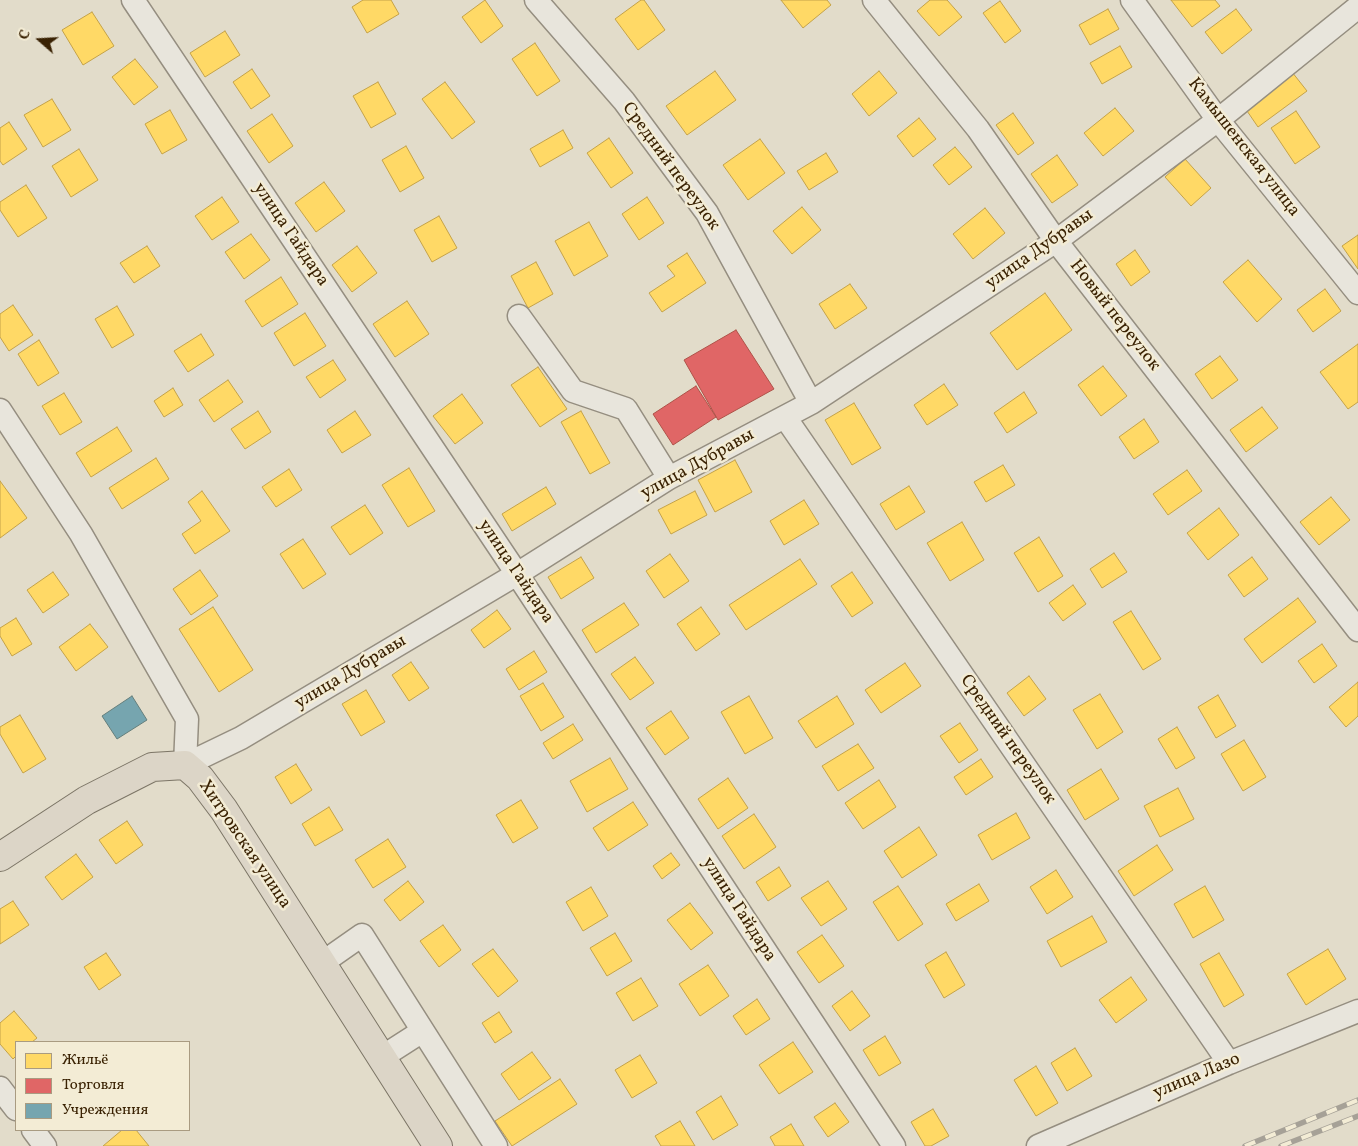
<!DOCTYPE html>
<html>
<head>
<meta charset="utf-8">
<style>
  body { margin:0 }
  #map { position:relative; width:1358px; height:1146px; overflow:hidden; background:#e2dcca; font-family:Vollkorn,serif }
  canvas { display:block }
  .legend { position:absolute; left:15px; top:1041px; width:175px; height:90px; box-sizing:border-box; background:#f3ecd5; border:1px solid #a99b81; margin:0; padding:6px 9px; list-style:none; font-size:15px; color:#3a2203 }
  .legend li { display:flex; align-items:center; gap:10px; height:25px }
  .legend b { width:25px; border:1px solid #a99b81 }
  .north { position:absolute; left:15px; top:15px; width:50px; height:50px; -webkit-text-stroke:4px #f3ecd5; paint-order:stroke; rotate:289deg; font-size:14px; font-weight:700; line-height:20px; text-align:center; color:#3a2203 }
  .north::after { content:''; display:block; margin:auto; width:18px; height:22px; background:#3a2203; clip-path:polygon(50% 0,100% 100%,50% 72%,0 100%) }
</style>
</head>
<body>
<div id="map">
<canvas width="1358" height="1146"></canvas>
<ul class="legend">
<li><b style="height:14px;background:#ffd966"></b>Жильё</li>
<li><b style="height:14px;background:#e06666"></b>Торговля</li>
<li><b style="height:14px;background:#76a5af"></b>Учреждения</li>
</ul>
<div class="north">С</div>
</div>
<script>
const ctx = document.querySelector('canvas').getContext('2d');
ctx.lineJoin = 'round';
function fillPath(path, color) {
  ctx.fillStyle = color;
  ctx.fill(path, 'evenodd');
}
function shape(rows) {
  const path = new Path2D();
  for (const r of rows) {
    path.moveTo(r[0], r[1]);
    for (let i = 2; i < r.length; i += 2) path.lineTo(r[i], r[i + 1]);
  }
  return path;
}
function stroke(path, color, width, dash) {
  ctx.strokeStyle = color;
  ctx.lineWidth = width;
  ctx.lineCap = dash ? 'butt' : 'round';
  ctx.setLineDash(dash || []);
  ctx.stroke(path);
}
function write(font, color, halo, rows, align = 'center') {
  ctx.font = font + ' Vollkorn,serif';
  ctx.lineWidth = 5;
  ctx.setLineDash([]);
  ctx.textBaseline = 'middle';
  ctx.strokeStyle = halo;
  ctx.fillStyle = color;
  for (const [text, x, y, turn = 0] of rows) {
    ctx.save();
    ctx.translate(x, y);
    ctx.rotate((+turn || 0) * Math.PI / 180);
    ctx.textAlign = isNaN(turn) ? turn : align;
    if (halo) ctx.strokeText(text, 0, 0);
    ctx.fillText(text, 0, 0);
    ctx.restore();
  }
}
const homes = shape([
  [363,0,391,0,399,14,367,33,352,7,363,0],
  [485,0,503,26,481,43,462,17,485,0],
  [641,0,644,0,665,30,638,50,615,19,641,0],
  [781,0,827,0,831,5,803,28,781,0],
  [930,0,947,0,962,17,939,36,917,11,930,0],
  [1171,0,1215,0,1220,6,1192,27,1171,0],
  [1000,1,1021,31,1005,43,983,13,1000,1],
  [1108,9,1119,29,1090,45,1079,25,1108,9],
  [1236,9,1252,30,1222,54,1205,32,1236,9],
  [92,12,114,46,83,65,62,30,92,12],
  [225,31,240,55,205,77,190,53,225,31],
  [535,43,560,81,537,96,512,59,535,43],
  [1120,46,1132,67,1102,84,1090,63,1120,46],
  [135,59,158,87,134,105,112,77,135,59],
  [252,69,270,96,251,109,233,82,252,69],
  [715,71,736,100,687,135,666,106,715,71],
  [879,71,897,93,869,116,852,94,879,71],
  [1292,72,1307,91,1258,127,1245,108,1292,72],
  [378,82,396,114,371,128,353,96,378,82],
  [445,82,475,122,452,139,422,99,445,82],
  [52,99,71,130,43,147,24,115,52,99],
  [1115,108,1134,131,1103,156,1084,133,1115,108],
  [170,110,187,140,162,154,145,124,170,110],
  [1296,111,1320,147,1295,164,1271,128,1296,111],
  [1013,113,1034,143,1018,155,996,125,1013,113],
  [272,114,293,146,269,163,247,131,272,114],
  [919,118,936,139,913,157,897,136,919,118],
  [9,122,27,149,3,165,0,161,0,128,9,122],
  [563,130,573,148,540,167,530,149,563,130],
  [609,138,633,173,611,188,587,153,609,138],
  [760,139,785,173,748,200,723,165,760,139],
  [406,146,424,178,400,192,382,160,406,146],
  [955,147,972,167,949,185,933,165,955,147],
  [79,149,98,180,71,197,52,166,79,149],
  [826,153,838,172,809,190,797,171,826,153],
  [1057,155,1078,185,1052,203,1031,174,1057,155],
  [1185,159,1211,188,1191,206,1165,177,1185,159],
  [324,182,345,211,316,232,295,203,324,182],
  [26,185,47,218,18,237,0,210,0,202,26,185],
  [222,197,239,222,212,240,195,216,222,197],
  [647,197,664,223,639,240,622,214,647,197],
  [802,207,821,230,792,254,773,231,802,207],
  [985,208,1005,233,973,259,953,234,985,208],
  [439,216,457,248,432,262,414,230,439,216],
  [589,222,608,256,574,276,555,241,589,222],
  [251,234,270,260,244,279,225,252,251,234],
  [1358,235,1358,269,1342,246,1358,235],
  [147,246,160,266,134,283,120,263,147,246],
  [357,246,377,273,352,292,332,265,357,246],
  [1135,250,1150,272,1131,286,1116,264,1135,250],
  [687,253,706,283,662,312,649,293,675,276,667,266,687,253],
  [1248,260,1282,299,1257,322,1223,282,1248,260],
  [536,262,553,294,528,308,511,276,536,262],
  [281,277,298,304,262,327,245,301,281,277],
  [850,284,867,308,835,329,819,304,850,284],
  [1325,289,1341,311,1313,332,1297,310,1325,289],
  [1045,293,1072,330,1017,370,990,333,1045,293],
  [407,301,429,334,395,357,373,324,407,301],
  [13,305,33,335,9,351,0,337,0,314,13,305],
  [117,306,134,335,112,348,95,319,117,306],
  [305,313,326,346,294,366,274,333,305,313],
  [201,334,214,355,188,372,174,351,201,334],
  [39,340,59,373,38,386,18,354,39,340],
  [1358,344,1358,402,1348,409,1320,372,1358,344],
  [1220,356,1238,380,1212,399,1195,374,1220,356],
  [333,360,346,380,320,398,306,377,333,360],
  [1103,366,1127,396,1101,416,1078,385,1103,366],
  [538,367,567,409,540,427,511,385,538,367],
  [228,380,243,402,214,422,199,400,228,380],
  [944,384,958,405,927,425,914,405,944,384],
  [173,388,183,405,164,417,154,401,173,388],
  [1024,392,1037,413,1007,433,994,413,1024,392],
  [64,393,82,422,60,435,42,406,64,393],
  [462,394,483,423,455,444,433,416,462,394],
  [854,403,881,448,852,465,825,420,854,403],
  [1262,407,1278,428,1246,452,1230,430,1262,407],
  [258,411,271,432,245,449,231,429,258,411],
  [355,411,371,435,342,453,327,430,355,411],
  [581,411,610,463,590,474,561,422,581,411],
  [1144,419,1159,442,1134,459,1119,437,1144,419],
  [117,427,132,451,91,477,76,453,117,427],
  [156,458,169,479,122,509,109,488,156,458],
  [735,460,752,492,715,512,698,480,735,460],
  [1003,465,1015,485,986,502,974,482,1003,465],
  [409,468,435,511,408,527,382,485,409,468],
  [289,469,302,490,276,507,262,487,289,469],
  [1187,470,1202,491,1168,515,1153,494,1187,470],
  [0,481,27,518,0,538,0,481],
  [909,486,925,512,896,530,880,504,909,486],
  [546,487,556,504,512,531,502,514,546,487],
  [202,491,230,531,195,554,182,534,201,521,188,502,202,491],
  [695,491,707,515,671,534,658,510,695,491],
  [1331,497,1350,520,1319,545,1300,522,1331,497],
  [804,500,819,524,784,545,770,521,804,500],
  [365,505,383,533,350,555,331,527,365,505],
  [1219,508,1239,535,1208,560,1187,533,1219,508],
  [962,522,984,560,950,581,927,543,962,522],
  [1039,537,1063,576,1038,592,1014,553,1039,537],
  [303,539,326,574,303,589,280,554,303,539],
  [1114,553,1127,572,1102,588,1090,569,1114,553],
  [670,554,689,581,664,598,646,571,670,554],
  [581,557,594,578,561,599,548,577,581,557],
  [1252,557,1268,579,1244,597,1228,575,1252,557],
  [800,559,817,584,746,630,729,605,800,559],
  [200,570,218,596,191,615,173,589,200,570],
  [53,572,69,595,43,613,27,590,53,572],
  [852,572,873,603,852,617,831,586,852,572],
  [1073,585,1086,604,1063,621,1049,603,1073,585],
  [1298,598,1316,622,1262,663,1244,639,1298,598],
  [624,603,639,625,596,653,582,630,624,603],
  [213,607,253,670,219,692,179,629,213,607],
  [701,607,720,634,696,651,677,624,701,607],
  [497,610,511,629,484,648,471,630,497,610],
  [1131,611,1161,659,1143,670,1113,622,1131,611],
  [16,618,32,644,12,656,0,636,0,628,16,618],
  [90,624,108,647,76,671,59,647,90,624],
  [1322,644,1337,666,1314,683,1298,661,1322,644],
  [534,651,547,672,519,690,506,669,534,651],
  [635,657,654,683,630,700,611,674,635,657],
  [411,662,429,688,409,701,392,675,411,662],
  [905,663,921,686,881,713,865,690,905,663],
  [1029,676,1046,699,1024,716,1007,693,1029,676],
  [1358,682,1358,716,1346,727,1329,707,1358,682],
  [543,683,564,717,541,731,520,696,543,683],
  [366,690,385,722,361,736,342,704,366,690],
  [1100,694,1123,732,1097,749,1073,710,1100,694],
  [1218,695,1236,726,1216,738,1198,707,1218,695],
  [749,696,773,738,745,754,721,712,749,696],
  [837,696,854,724,816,748,798,721,837,696],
  [671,711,689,738,665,755,646,728,671,711],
  [20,715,46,759,23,773,0,734,0,727,20,715],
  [960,723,978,750,959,763,940,736,960,723],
  [573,724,583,740,553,759,543,743,573,724],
  [1177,727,1195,758,1176,769,1158,739,1177,727],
  [1244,740,1266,777,1243,791,1221,754,1244,740],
  [858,744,874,768,838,791,822,766,858,744],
  [610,758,628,789,587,812,570,781,610,758],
  [981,759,993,777,966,795,954,777,981,759],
  [296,764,312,790,291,804,275,777,296,764],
  [1101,769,1119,799,1085,820,1067,790,1101,769],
  [728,778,748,808,718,829,698,799,728,778],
  [879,780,896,807,863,829,845,803,879,780],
  [1178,788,1194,819,1160,837,1144,806,1178,788],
  [521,800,538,828,513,843,496,815,521,800],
  [633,802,648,825,608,851,593,828,633,802],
  [329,807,343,830,315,846,302,824,329,807],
  [1016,813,1030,838,992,860,978,835,1016,813],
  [754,814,776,847,744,869,722,836,754,814],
  [127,821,143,845,116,864,99,840,127,821],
  [919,827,937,855,902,878,884,851,919,827],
  [388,839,406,867,373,888,355,860,388,839],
  [1157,845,1173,870,1134,896,1118,871,1157,845],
  [671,853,680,865,662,879,653,866,671,853],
  [76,854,93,877,62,900,45,877,76,854],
  [779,867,791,886,768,901,756,882,779,867],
  [1056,870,1073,897,1047,914,1030,887,1056,870],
  [408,881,424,902,400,921,384,900,408,881],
  [828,881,847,909,821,926,801,898,828,881],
  [979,884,989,901,956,921,946,904,979,884],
  [898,886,923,924,898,941,873,902,898,886],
  [1205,886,1224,920,1193,938,1174,904,1205,886],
  [591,887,608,916,583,931,566,902,591,887],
  [13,901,29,925,0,944,0,909,13,901],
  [690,903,713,933,691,950,667,920,690,903],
  [1092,916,1107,942,1061,967,1047,941,1092,916],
  [443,925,461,950,439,967,420,941,443,925],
  [615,933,632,961,607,976,590,948,615,933],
  [822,935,844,966,819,983,797,952,822,935],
  [493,949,518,981,498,997,472,964,493,949],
  [1328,949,1346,979,1306,1005,1287,974,1328,949],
  [946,952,965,985,944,998,925,965,946,952],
  [106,953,121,975,99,990,84,967,106,953],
  [1219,953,1244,995,1224,1007,1200,964,1219,953],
  [708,965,729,996,700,1016,679,984,708,965],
  [1131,977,1147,1000,1116,1023,1099,1000,1131,977],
  [641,978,658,1006,633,1021,616,993,641,978],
  [852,991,870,1016,850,1031,832,1006,852,991],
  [757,999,770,1019,746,1035,733,1016,757,999],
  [14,1011,37,1038,32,1042,16,1042,16,1056,13,1059,0,1044,0,1023,14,1011],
  [499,1012,512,1032,495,1043,482,1023,499,1012],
  [885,1036,901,1063,879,1076,863,1050,885,1036],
  [793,1042,813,1072,779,1094,759,1065,793,1042],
  [1075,1048,1092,1076,1067,1091,1051,1063,1075,1048],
  [532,1052,551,1078,519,1100,501,1074,532,1052],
  [640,1055,657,1083,632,1098,615,1070,640,1055],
  [1036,1066,1058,1103,1036,1116,1014,1080,1036,1066],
  [560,1079,577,1104,512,1146,495,1121,560,1079],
  [721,1096,738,1125,713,1140,696,1112,721,1096],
  [835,1103,849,1122,828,1137,814,1117,835,1103],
  [933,1109,949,1136,931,1146,925,1146,911,1122,933,1109],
  [680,1121,695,1146,661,1146,655,1136,680,1121],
  [791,1124,804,1146,775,1146,770,1137,791,1124],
  [122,1130,136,1130,149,1146,103,1146,122,1130]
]);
const shops = shape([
  [736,330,774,389,718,420,684,360,736,330],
  [696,386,716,417,673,445,653,414,696,386]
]);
const public = shape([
  [132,696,147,720,117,739,102,716,132,696]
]);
const minor = shape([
  [133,0,517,574,894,1146],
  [536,0,624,101,707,213,811,403],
  [874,0,978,129,1056,241,1358,630],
  [1132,0,1218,120,1358,293],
  [519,316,573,391,626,409,669,478],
  [0,410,81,534,187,719,185,765,241,738,517,574,669,478,811,403,1056,241,1218,120,1358,7],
  [785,417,1229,1063],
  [322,963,362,935,496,1146],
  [382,1057,421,1032],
  [0,1088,16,1109],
  [33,1130,45,1146],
  [1038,1146,1229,1063,1358,1011]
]);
const major = shape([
  [0,857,87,800,152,767,185,765,200,778,224,810,438,1146]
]);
const rail = shape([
  [1245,1146,1358,1100],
  [1281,1146,1358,1116]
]);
const streetNames = [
  ["Камышенская улица",1243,148,52],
  ["Средний переулок",670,167,54],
  ["улица Гайдара",290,235,56],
  ["улица Дубравы",1040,250,-35],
  ["Новый переулок",1114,316,52],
  ["улица Дубравы",698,465,-29],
  ["улица Гайдара",515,572,56],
  ["улица Дубравы",351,673,-31],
  ["Средний переулок",1007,740,55],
  ["Хитровская улица",244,845,56],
  ["улица Гайдара",738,910,57],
  ["улица Лазо",1197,1077,-23]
];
fillPath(homes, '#ffd966');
stroke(homes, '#c4a248', 1);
fillPath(shops, '#e06666');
stroke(shops, '#ae5248', 1);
fillPath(public, '#76a5af');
stroke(public, '#647e7b', 1);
stroke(minor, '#958e80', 25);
stroke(major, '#7c7566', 30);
stroke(minor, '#e8e5dc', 22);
stroke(major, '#dcd5c7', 28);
stroke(rail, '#a6a197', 5.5);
stroke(rail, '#f3ecd5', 4, [11]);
write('18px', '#3a2203', '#f3ecd5', streetNames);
</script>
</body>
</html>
